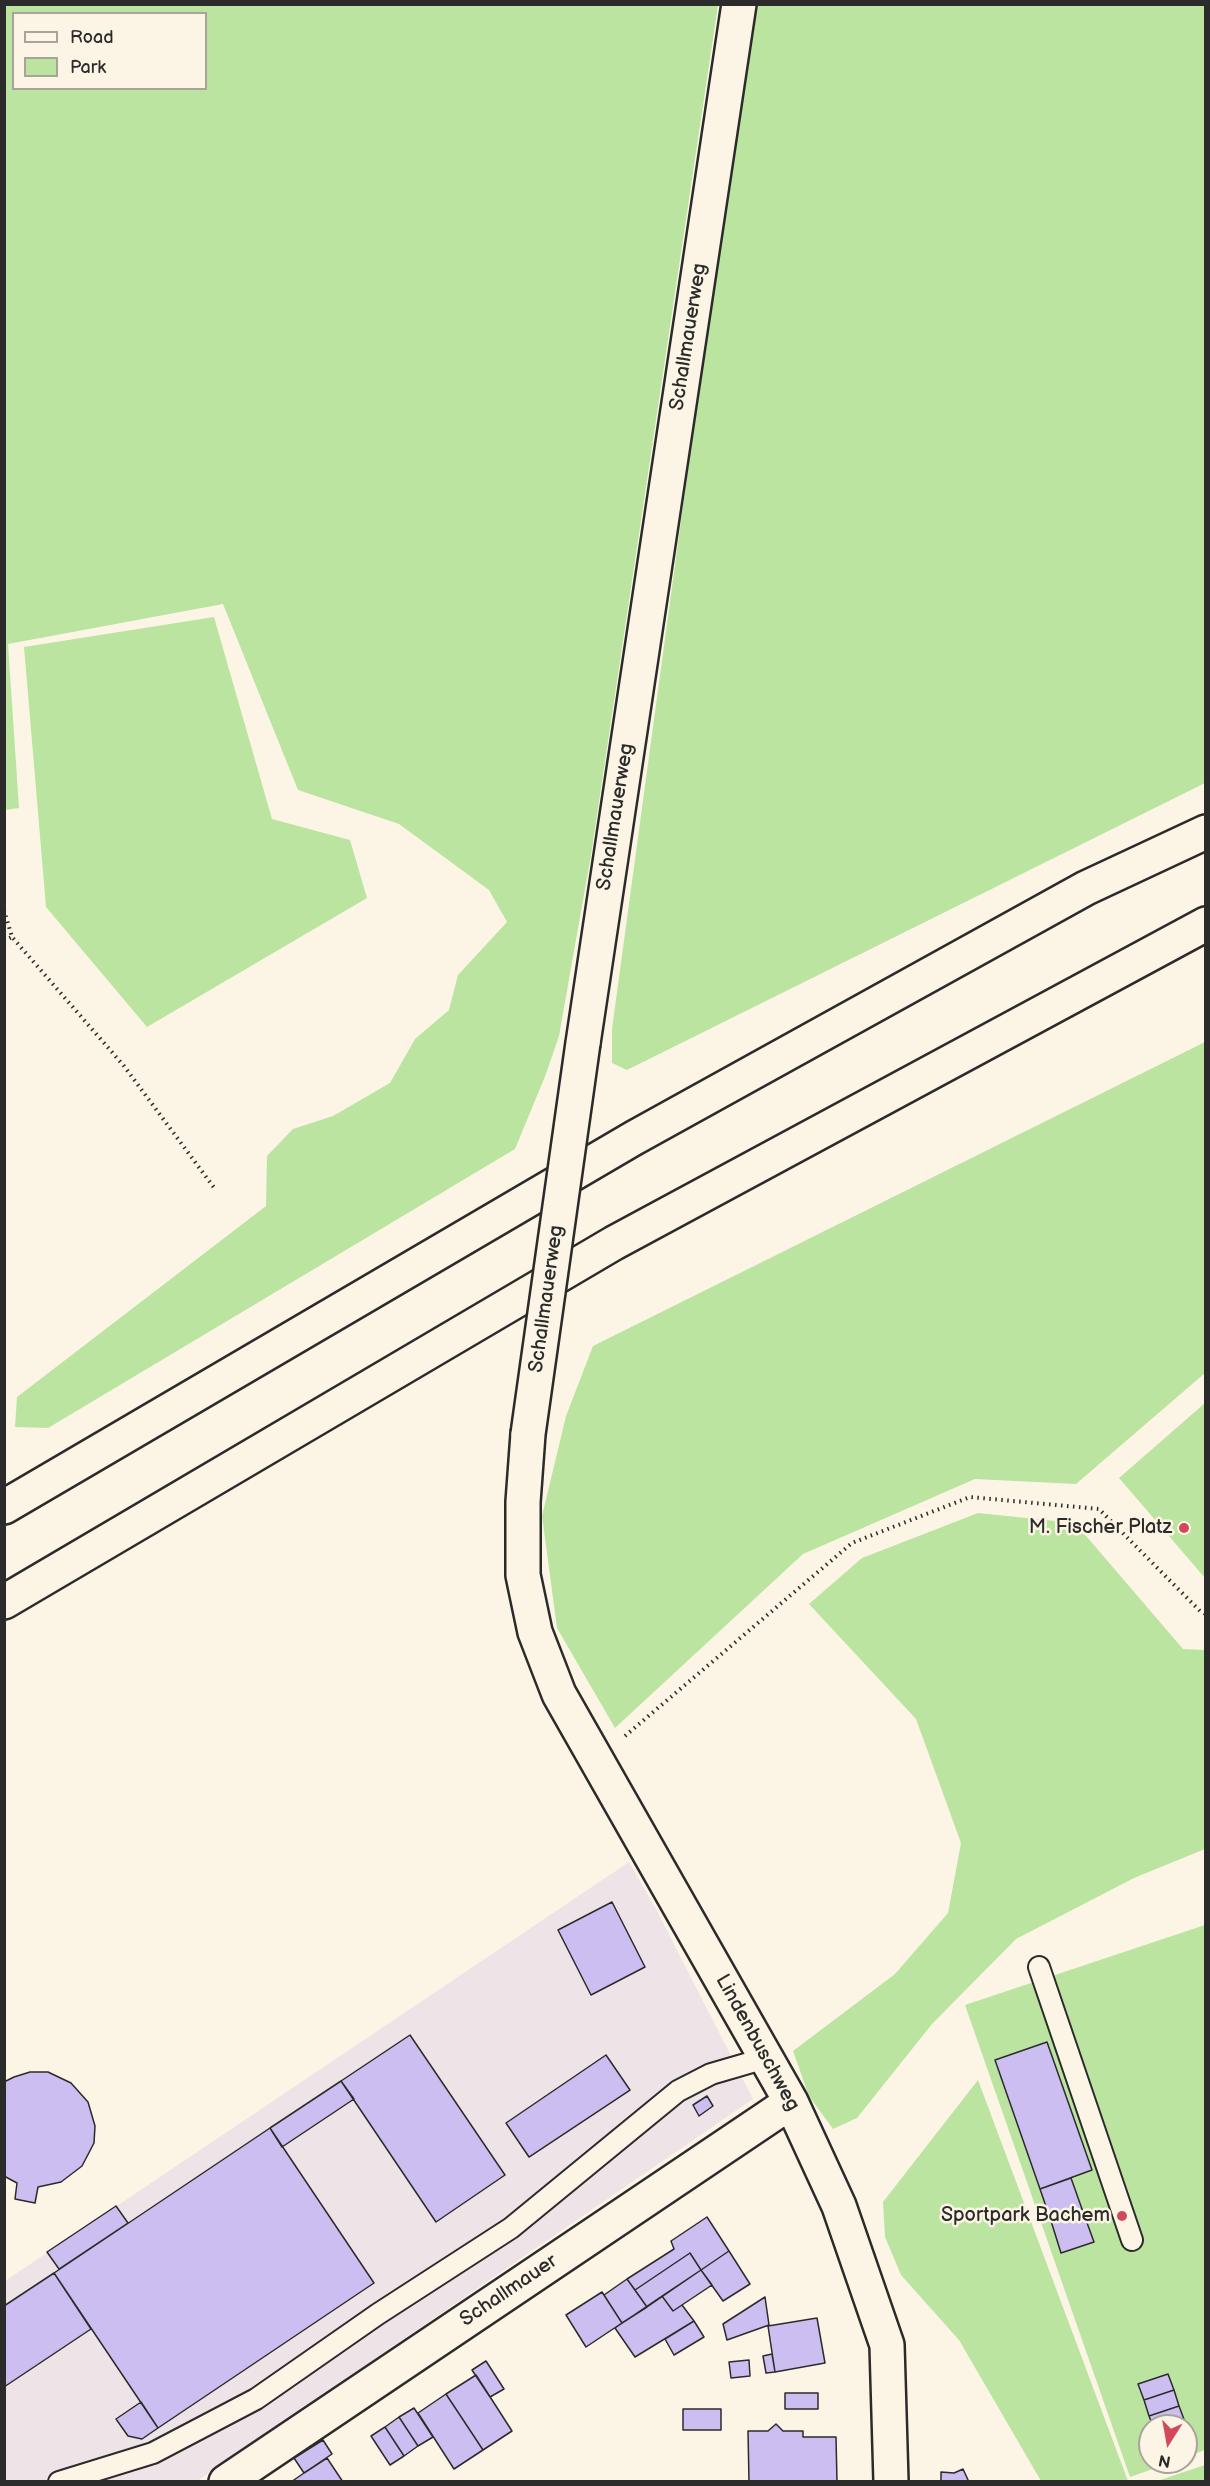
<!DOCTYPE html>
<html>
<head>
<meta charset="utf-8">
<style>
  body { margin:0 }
  #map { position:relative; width:1210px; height:2486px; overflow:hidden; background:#fcf5e5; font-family:"Balsamiq Sans",sans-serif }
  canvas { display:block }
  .frame { position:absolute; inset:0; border:6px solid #2b2b2b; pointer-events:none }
  .legend { position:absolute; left:12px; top:12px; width:195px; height:78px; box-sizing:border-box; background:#fcf5e5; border:2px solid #a8a49b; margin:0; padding:8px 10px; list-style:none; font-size:18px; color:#2b2b2b }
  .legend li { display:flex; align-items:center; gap:12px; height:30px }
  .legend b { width:30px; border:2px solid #a8a49b }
  .north { position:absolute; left:1138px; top:2414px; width:60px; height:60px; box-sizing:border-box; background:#fcf5e5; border:2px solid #a8a49b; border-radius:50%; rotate:191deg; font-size:16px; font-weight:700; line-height:24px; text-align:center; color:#2b2b2b }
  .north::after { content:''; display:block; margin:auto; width:21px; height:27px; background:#d1495b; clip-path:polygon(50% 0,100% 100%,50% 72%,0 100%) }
</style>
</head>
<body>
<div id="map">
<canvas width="1210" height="2486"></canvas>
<div class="frame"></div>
<ul class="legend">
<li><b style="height:8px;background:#fcf5e5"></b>Road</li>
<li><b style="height:16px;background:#bbe4a0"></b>Park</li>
</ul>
<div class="north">N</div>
</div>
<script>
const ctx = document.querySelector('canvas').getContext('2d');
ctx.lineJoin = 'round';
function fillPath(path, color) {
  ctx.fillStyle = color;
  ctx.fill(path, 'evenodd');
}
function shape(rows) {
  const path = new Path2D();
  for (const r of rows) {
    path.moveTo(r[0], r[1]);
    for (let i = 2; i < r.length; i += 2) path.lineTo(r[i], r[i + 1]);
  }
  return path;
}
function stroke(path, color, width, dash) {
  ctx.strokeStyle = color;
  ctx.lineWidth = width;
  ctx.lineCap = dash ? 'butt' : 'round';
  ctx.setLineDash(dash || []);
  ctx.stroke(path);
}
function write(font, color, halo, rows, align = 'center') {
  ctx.font = font + ' "Balsamiq Sans",sans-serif';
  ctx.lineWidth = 5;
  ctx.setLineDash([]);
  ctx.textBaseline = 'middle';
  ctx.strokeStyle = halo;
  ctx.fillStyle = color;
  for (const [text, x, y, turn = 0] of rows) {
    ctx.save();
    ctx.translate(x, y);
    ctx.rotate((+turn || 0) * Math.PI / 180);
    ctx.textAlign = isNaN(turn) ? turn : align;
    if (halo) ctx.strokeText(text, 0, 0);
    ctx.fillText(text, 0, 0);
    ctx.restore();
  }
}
const built = shape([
  [629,1862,656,1909,753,2099,197,2481,5,2482,5,2281]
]);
const green = shape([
  [5,4,718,5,591,855,559,1036,546,1074,515,1149,48,1428,15,1427,17,1397,266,1206,267,1156,293,1129,333,1116,390,1083,415,1039,449,1010,458,975,507,922,489,890,399,824,298,790,223,604,8,644,19,808,5,810],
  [14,14,206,14,206,88,14,88],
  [751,5,1205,5,1205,783,627,1070,612,1063,612,1029],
  [214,617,272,819,350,840,367,898,147,1027,46,907,24,647],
  [1205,1042,1205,1373,1076,1484,975,1479,803,1554,615,1728,557,1628,542,1516,566,1416,593,1346],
  [1205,1403,1205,1578,1119,1478],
  [978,1513,1075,1523,1183,1649,1205,1650,1205,1849,1134,1878,1016,1939,932,2024,857,2118,833,2129,809,2096,793,2051,895,1974,948,1913,961,1843,916,1719,809,1604,862,1558],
  [1205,1925,1205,2450,1186,2457,1186,2426,1150,2426,1150,2462,1173,2462,1130,2477,965,2005],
  [978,2080,1128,2481,1041,2481,959,2340,901,2275,885,2237,883,2202],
  [1205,2465,1205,2481,1157,2481]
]);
const building = shape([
  [612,1902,645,1967,591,1995,558,1930,612,1902],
  [410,2035,505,2175,436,2222,341,2081,410,2035],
  [1047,2042,1092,2170,1040,2189,995,2060,1047,2042],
  [606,2055,630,2090,529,2157,506,2123,606,2055],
  [30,2072,48,2072,71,2083,88,2102,95,2126,94,2143,82,2166,61,2182,38,2187,35,2203,15,2199,17,2183,4,2176,4,2082,14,2077,30,2072],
  [341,2081,354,2099,282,2147,270,2128,341,2081],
  [707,2096,713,2106,699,2116,693,2105,707,2096],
  [270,2128,374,2283,158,2428,54,2273,270,2128],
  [1071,2178,1082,2209,1051,2221,1040,2189,1071,2178],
  [116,2206,128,2223,59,2269,47,2252,116,2206],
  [1082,2209,1094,2242,1061,2253,1051,2221,1082,2209],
  [707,2217,729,2251,701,2270,690,2253,635,2290,627,2279,674,2249,671,2241,707,2217],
  [729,2251,750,2284,723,2301,701,2270,729,2251],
  [690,2253,701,2270,647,2307,635,2290,690,2253],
  [701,2270,712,2285,673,2311,662,2296,701,2270],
  [54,2273,91,2329,4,2387,4,2306,54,2273],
  [627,2279,647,2307,622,2323,604,2295,627,2279],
  [602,2292,622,2323,586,2347,566,2315,602,2292],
  [662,2296,673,2311,682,2305,694,2321,635,2357,615,2328,662,2296],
  [765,2297,769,2325,727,2340,723,2324,765,2297],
  [817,2318,825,2363,775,2372,768,2326,817,2318],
  [694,2321,704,2337,674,2355,665,2339,694,2321],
  [772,2354,775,2372,766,2373,763,2356,772,2354],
  [749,2360,750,2376,731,2378,729,2362,749,2360],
  [486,2361,504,2389,490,2397,472,2370,486,2361],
  [1168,2374,1174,2390,1144,2400,1138,2384,1168,2374],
  [476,2375,512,2431,483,2450,446,2394,476,2375],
  [1174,2390,1179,2406,1149,2416,1144,2400,1174,2390],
  [785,2393,818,2393,818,2409,785,2409,785,2393],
  [446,2394,483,2450,454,2469,418,2413,446,2394],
  [141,2402,158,2428,142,2439,128,2436,116,2419,141,2402],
  [1179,2406,1185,2422,1173,2426,1153,2426,1149,2416,1179,2406],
  [414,2408,433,2437,418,2446,399,2417,414,2408],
  [683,2409,721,2409,721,2430,683,2430,683,2409],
  [399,2417,418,2446,404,2456,385,2427,399,2417],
  [776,2424,783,2431,803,2431,803,2437,836,2437,837,2482,749,2482,748,2431,768,2431,776,2424],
  [385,2427,404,2456,390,2465,371,2436,385,2427],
  [323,2440,332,2454,304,2473,294,2458,323,2440],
  [327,2458,343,2482,291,2482,304,2473,327,2458],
  [963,2469,969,2482,941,2482,941,2472,954,2473,963,2469]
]);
const path = shape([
  [4,910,12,937,124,1066,215,1189],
  [4,941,12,937],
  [625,1736,852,1543,970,1497,1099,1509,1200,1611,1206,1614]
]);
const lane = shape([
  [1039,1967,1132,2240],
  [59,2482,153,2453,256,2399,378,2314,511,2228,678,2091,711,2074,766,2058]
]);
const street = shape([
  [583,1043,739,4],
  [528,1434,523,1502,523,1575,535,1632,559,1694,791,2102,839,2206,887,2345,891,2482],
  [226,2482,791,2102]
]);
const highway = shape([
  [4,1507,634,1138,1086,888,1206,832],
  [4,1602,614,1243,1206,924]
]);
const streetBridge = shape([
  [528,1434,583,1043]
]);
const markers = [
  [1184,1528,6,"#d1495b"],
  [1122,2216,6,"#d1495b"]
];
const streetNames = [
  ["Schallmauerweg",689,337,-81],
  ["Schallmauerweg",616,817,-81],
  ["Schallmauerweg",547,1299,-82],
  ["Lindenbuschweg",757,2043,61],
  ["Schallmauer",509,2291,-34]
];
const poiNames = [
  ["M. Fischer Platz",1172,1528],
  ["Sportpark Bachem",1110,2216]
];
fillPath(built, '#eee4e8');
fillPath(green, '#bbe4a0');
fillPath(building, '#ccbef0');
stroke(building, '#2b2b2b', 1.5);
stroke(lane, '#2b2b2b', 24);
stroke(street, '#2b2b2b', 38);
stroke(highway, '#2b2b2b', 38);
stroke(path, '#2b2b2b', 4, [1.5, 4.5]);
stroke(lane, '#fcf5e5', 20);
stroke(street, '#fcf5e5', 33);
stroke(highway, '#fcf5e5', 33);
stroke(streetBridge, '#2b2b2b', 38, []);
stroke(streetBridge, '#fcf5e5', 33);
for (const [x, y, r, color] of markers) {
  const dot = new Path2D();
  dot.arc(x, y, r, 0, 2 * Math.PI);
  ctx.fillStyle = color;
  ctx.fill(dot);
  stroke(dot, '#fcf5e5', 2);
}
write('20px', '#2b2b2b', '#fcf5e5', streetNames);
write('20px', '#2b2b2b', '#fcf5e5', poiNames, 'right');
</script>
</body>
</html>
